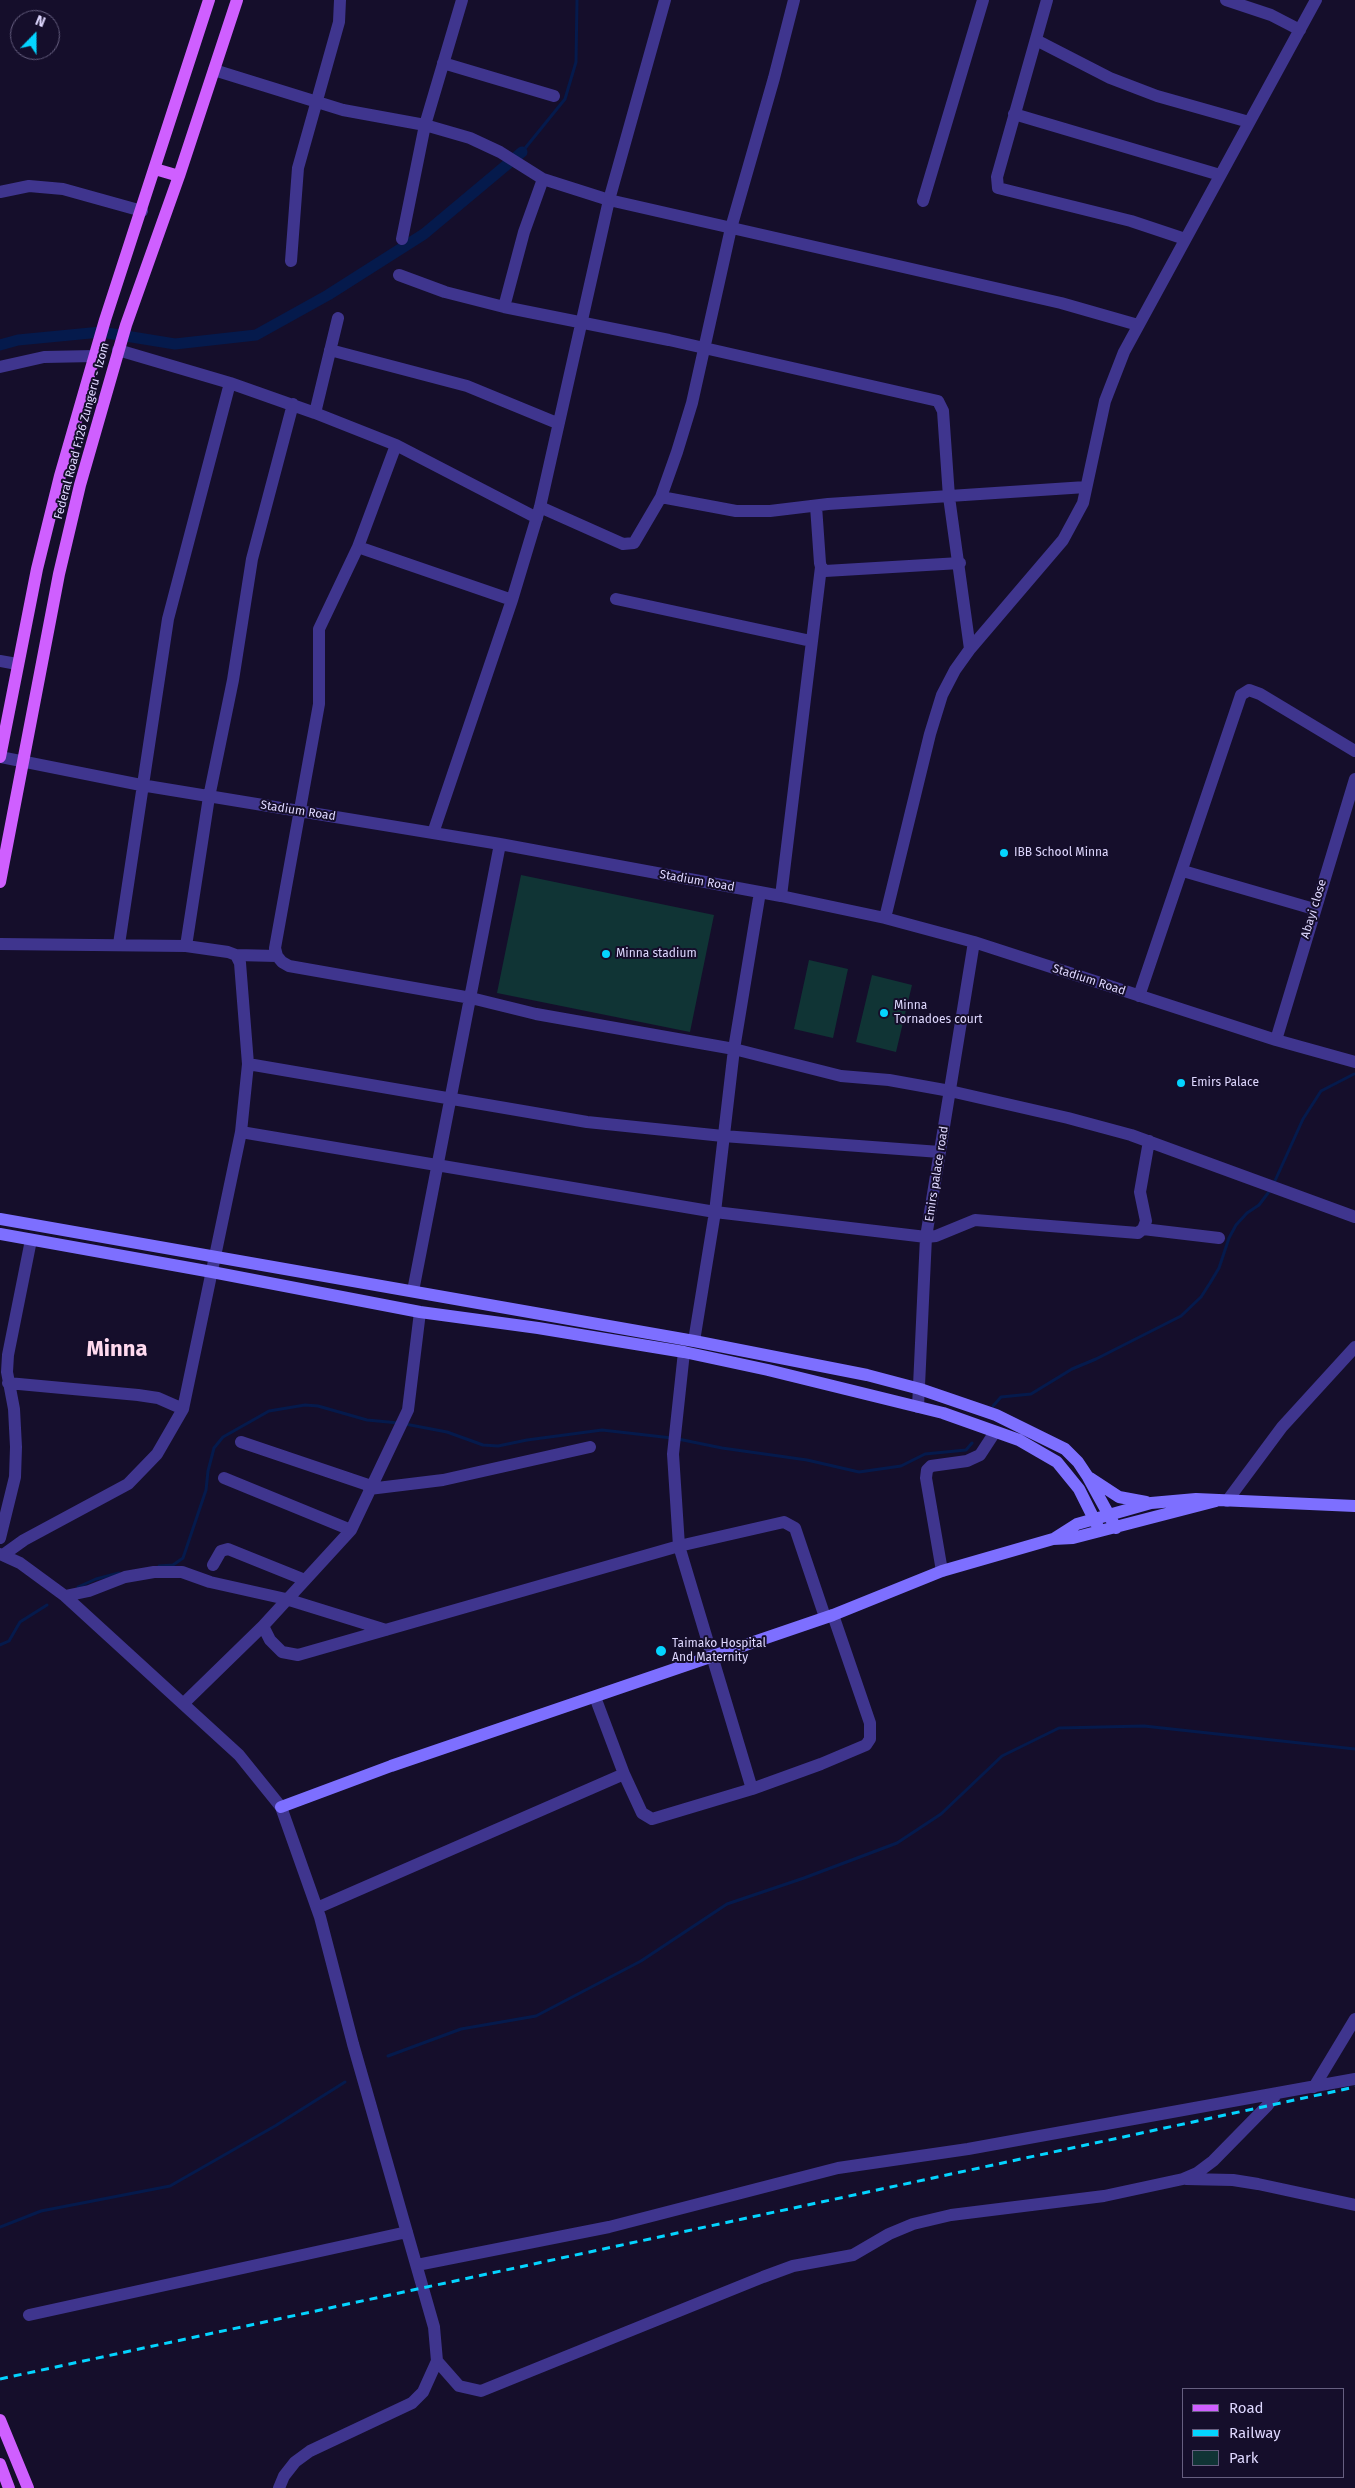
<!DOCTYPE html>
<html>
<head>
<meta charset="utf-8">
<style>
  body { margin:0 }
  #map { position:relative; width:1355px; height:2488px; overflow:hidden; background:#150e2b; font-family:"Fira Sans",sans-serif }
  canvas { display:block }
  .legend { position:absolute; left:1182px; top:2388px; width:162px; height:90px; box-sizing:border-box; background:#150e2b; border:1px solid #665f80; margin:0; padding:6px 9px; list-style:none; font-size:15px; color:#dfd8ff }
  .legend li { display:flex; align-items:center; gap:10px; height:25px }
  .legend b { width:25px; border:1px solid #665f80 }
  .north { position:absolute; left:10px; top:10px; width:50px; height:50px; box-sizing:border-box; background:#150e2b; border:1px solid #665f80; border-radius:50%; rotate:22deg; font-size:14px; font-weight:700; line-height:20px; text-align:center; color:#dfd8ff }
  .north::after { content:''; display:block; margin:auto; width:18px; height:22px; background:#04d4ff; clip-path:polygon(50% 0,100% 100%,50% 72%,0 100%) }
</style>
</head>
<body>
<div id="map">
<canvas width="1355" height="2488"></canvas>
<ul class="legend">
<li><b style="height:6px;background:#cf5fff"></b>Road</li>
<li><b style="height:6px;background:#04d4ff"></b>Railway</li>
<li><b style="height:14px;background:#103435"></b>Park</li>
</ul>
<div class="north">N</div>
</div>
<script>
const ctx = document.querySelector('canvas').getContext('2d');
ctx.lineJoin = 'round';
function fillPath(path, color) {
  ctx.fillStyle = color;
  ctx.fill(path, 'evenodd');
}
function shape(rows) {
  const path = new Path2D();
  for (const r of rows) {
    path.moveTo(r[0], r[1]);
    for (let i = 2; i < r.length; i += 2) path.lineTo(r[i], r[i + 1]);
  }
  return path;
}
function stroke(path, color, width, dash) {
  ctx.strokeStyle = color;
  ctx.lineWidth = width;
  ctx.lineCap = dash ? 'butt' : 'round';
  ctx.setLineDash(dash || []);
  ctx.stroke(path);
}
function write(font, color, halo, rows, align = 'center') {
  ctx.font = font + ' "Fira Sans",sans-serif';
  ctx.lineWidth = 4;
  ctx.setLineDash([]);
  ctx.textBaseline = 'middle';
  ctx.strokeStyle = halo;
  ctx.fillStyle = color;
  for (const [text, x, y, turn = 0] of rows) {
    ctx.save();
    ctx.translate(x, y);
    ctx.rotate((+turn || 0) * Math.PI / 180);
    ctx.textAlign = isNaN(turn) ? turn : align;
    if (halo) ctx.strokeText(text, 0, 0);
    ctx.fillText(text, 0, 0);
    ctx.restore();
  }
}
const green = shape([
  [521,875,714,915,690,1032,497,993],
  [809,960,848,969,833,1038,794,1029],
  [872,975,912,985,896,1052,856,1042]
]);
const stream = shape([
  [522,152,565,99,576,62,577,0],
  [1274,1183,1303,1119,1321,1091,1354,1074],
  [993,1406,1001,1397,1031,1394,1072,1369,1096,1359,1181,1316,1201,1297,1210,1283,1219,1268,1229,1238,1236,1225,1247,1213,1259,1205,1271,1189],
  [405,1424,447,1432,483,1445,498,1446,527,1440,602,1430,672,1438],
  [678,1439,722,1448,807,1460,859,1472,901,1466,925,1454,966,1450,972,1443],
  [159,1566,173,1565,183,1558,206,1490,208,1471,214,1448,223,1437,269,1411,305,1405,318,1406,367,1420,399,1423],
  [78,1587,96,1579,119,1573],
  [0,1645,9,1641,20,1622,47,1605],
  [388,2056,461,2029,536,2016,641,1961,727,1904,804,1878,897,1843,941,1814,1002,1756,1059,1728,1144,1726,1355,1749],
  [0,2227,41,2211,170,2186,275,2126,345,2082]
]);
const canal = shape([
  [0,345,18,340,101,332,175,344,256,335,328,295,424,234,522,152]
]);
const street = shape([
  [1047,0,997,177,998,188,1131,221,1185,239],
  [1226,0,1271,15,1300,30],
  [1036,40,1110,78,1157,96,1249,122],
  [443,63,554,96],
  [214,70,343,110,425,125,470,138,500,152,543,179,609,200,1061,303,1138,325],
  [1014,114,1220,175],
  [0,192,29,186,63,189,142,211],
  [923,201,983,0],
  [402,239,425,125,462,0],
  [291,261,298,168,339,22,340,0],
  [399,275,445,292,504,307,669,340,938,401,943,411,949,497,970,649],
  [504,307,524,232,543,179],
  [118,350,230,383,315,413,396,445,537,518],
  [330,350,467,386,557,423],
  [0,367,44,357,95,356],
  [315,413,338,318],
  [396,445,358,547,319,629,319,704,275,948,277,956,282,962,289,966,471,998,536,1014,734,1049,841,1076,889,1080,950,1091,1068,1118,1131,1135,1355,1217],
  [661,497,736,511,770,511,828,504,1086,487],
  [816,506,820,563,821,567,825,571,960,563],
  [540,507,623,544,634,543,661,497,677,452,692,403,731,228,774,78,794,0],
  [358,547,512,600],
  [616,599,811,641],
  [0,661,17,664],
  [0,757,141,785,500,844,781,896,885,918,974,942,1276,1040,1355,1062],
  [433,833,512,600,540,507,609,200,665,0],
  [1183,871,1314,909],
  [781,896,821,567],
  [885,918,930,734,942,695,955,670,970,649,1063,540,1083,503,1105,401,1124,352,1316,0],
  [0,944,186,946,228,952,236,955,240,963,248,1064,241,1132,183,1409,157,1454,128,1484,24,1540,3,1555],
  [119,944,168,619,230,383],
  [186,946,209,797,233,680,252,559,293,404],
  [236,955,277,956],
  [1139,996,1241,695,1249,690,1260,694,1355,751],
  [1276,1040,1355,779],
  [248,1064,587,1122,723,1136,940,1152],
  [241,1132,715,1212,926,1237,936,1236,975,1220,1138,1233,1143,1229,1146,1221,1140,1192,1149,1141],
  [1143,1229,1219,1238],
  [413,1291,500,844],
  [694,1341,715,1212,734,1049,760,892],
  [8,1383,138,1395,158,1398,183,1409],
  [918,1407,926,1237,974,942],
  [241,1442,371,1486],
  [224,1478,351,1530],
  [369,1489,443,1480,590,1447],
  [1227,1501,1282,1427,1355,1347],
  [0,1538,15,1477,16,1447,14,1409,7,1372,8,1355,31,1240],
  [0,1554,20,1563,65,1596,239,1755,281,1807,320,1917,353,2044,434,2327,437,2361,423,2392,412,2403,310,2451,295,2462,284,2476,279,2488],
  [213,1565,221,1551,228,1549,305,1580],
  [942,1571,926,1478,927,1470,931,1466,967,1461,980,1455,995,1432],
  [65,1596,89,1591,125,1577,154,1572,182,1572,210,1582,286,1599,386,1630],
  [263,1626,270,1640,282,1652,298,1655,679,1546,784,1522,795,1528,825,1617],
  [183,1704,263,1626,351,1530,408,1410,420,1312],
  [624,1774,642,1813,652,1819,752,1789,679,1546,673,1454,684,1352],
  [752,1789,821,1764,866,1745,870,1739,870,1723,833,1615],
  [317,1908,624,1774,595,1697],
  [1314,2087,1355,2019],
  [1186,2179,1233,2180,1258,2184,1355,2205],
  [417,2265,609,2227,838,2168,968,2149,1355,2079],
  [29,2315,407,2232],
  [437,2361,459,2386,481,2391,763,2277,793,2266,853,2255,889,2234,913,2224,951,2215,1104,2196,1183,2179,1197,2173,1213,2161,1267,2106,1277,2093]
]);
const secondary = shape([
  [0,1219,694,1341,867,1375,920,1389,996,1415,1065,1449,1078,1462,1088,1477,1116,1528],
  [0,1234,212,1272,420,1312,538,1328,684,1352,768,1370,943,1413,1019,1440,1057,1462,1079,1489,1100,1531],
  [1090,1478,1119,1497,1146,1502],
  [1055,1538,1077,1524,1151,1503,1196,1499,1355,1506],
  [281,1807,391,1766,833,1615,942,1571,1053,1539,1073,1538,1216,1501]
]);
const primary = shape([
  [155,169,179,176],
  [0,757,37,569,60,476,105,320,209,0],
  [0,882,59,574,80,485,126,325,179,176,237,0],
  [0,2420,28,2488],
  [0,2464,9,2488]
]);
const rail = shape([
  [0,2379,1355,2087]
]);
const markers = [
  [1004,853,5,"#04d4ff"],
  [606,954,5,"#04d4ff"],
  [884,1013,5,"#04d4ff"],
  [1181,1083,5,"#04d4ff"],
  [661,1651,6,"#04d4ff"]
];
const streetNames = [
  ["Federal Road F.126 Zungeru - Izom",82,431,-75],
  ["Stadium Road",298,811,9],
  ["Stadium Road",697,881,10],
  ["Abayi close",1314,909,-73],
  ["Stadium Road",1089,980,18],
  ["Emirs palace road",937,1174,-81]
];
const poiNames = [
  ["IBB School Minna",1014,853],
  ["Minna stadium",616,954],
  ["Minna",894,1006],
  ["Tornadoes court",894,1020],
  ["Emirs Palace",1191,1083],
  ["Taimako Hospital",672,1644],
  ["And Maternity",672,1658]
];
const townNames = [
  ["Minna",117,1350]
];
fillPath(green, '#103435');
stroke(stream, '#051a4c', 3);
stroke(canal, '#051a4c', 11);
stroke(street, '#3f358e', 12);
stroke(secondary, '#7d6fff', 12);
stroke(primary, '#cf5fff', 12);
stroke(rail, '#04d4ff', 3, [8, 6]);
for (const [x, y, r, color] of markers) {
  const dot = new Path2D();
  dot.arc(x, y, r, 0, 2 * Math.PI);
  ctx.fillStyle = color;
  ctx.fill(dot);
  stroke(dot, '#150e2b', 2);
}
write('12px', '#dfd8ff', '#150e2b', streetNames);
write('12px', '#dfd8ff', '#150e2b', poiNames, 'left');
write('bold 22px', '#ffdaef', '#150e2b', townNames);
</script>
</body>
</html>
